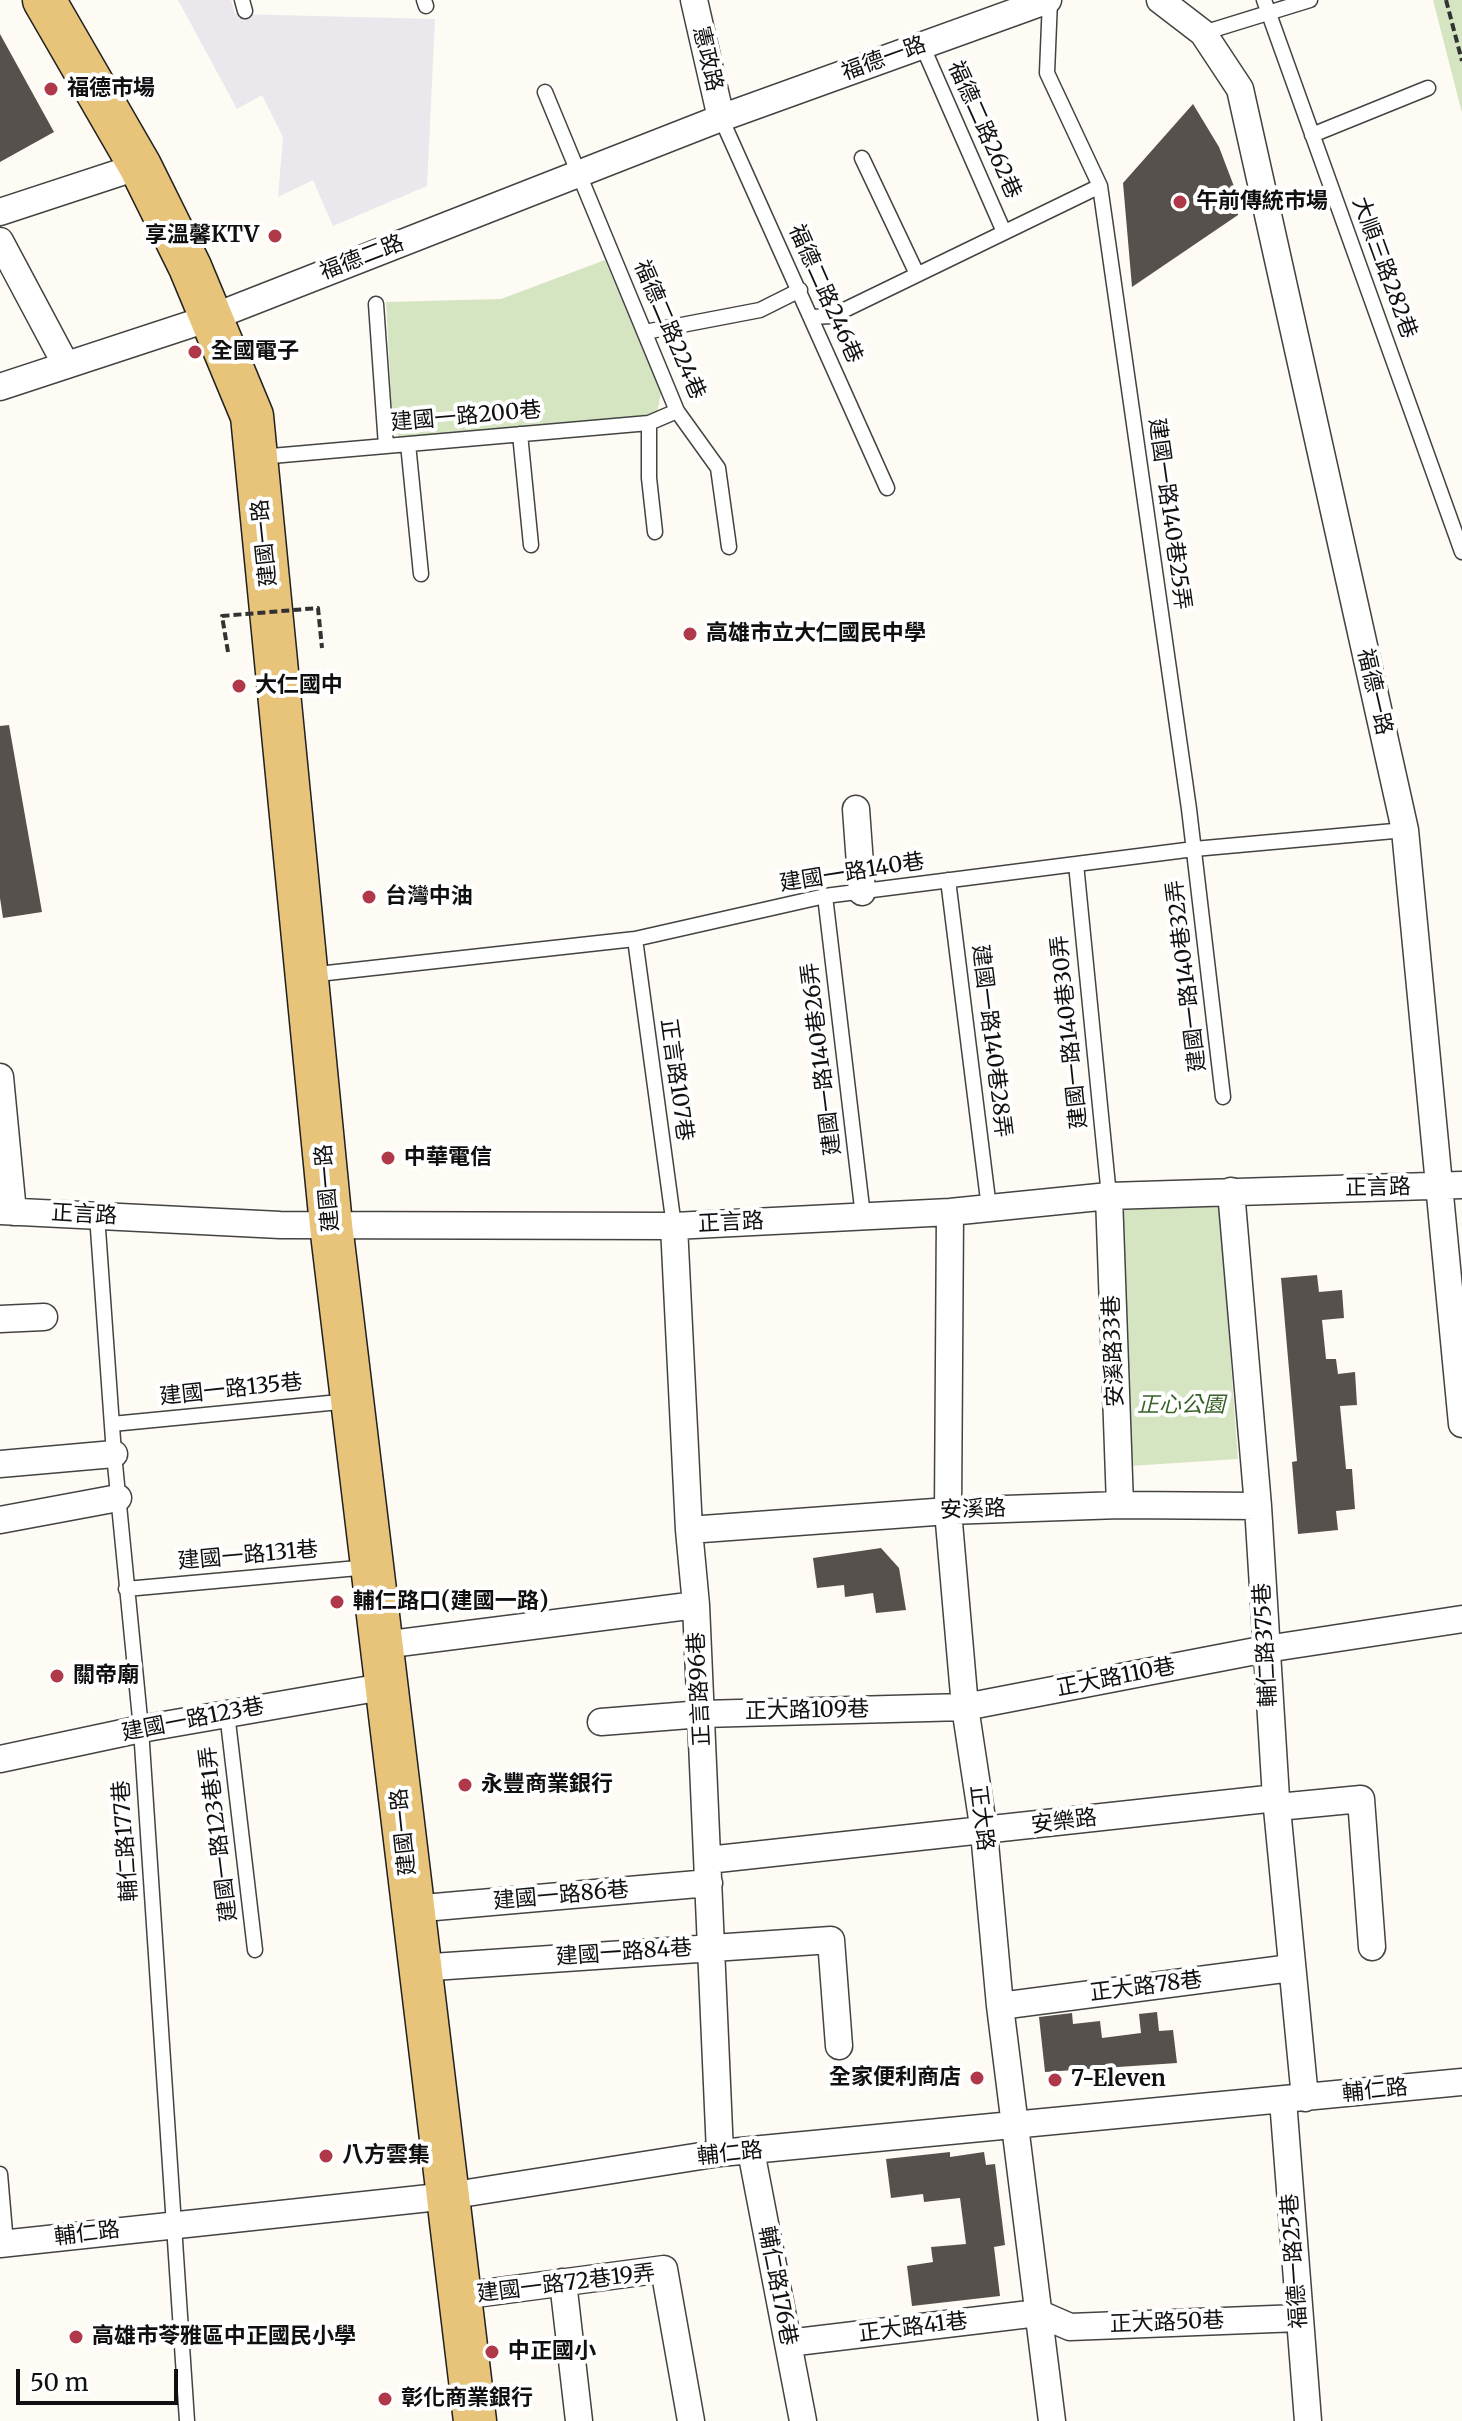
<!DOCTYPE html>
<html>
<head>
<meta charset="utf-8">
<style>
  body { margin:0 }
  #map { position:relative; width:1462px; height:2421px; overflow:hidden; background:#fefbf4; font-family:Merriweather,serif }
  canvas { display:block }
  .scale { position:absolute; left:16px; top:2369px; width:162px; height:36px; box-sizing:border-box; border:4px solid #101010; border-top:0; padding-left:10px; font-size:24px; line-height:28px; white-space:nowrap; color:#101010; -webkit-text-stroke:6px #fff; paint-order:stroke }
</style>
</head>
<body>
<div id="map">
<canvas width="1462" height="2421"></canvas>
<div class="scale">50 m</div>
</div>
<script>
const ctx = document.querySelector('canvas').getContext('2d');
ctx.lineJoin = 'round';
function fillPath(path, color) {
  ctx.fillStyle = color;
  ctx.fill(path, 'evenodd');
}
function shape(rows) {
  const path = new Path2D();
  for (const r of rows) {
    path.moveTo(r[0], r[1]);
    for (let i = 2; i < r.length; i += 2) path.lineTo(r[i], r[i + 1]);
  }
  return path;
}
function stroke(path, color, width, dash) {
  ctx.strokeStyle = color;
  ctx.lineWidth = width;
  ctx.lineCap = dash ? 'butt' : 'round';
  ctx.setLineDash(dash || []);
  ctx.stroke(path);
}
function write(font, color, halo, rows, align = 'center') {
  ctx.font = font + ' Merriweather,"Noto Sans TC",serif';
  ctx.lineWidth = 8;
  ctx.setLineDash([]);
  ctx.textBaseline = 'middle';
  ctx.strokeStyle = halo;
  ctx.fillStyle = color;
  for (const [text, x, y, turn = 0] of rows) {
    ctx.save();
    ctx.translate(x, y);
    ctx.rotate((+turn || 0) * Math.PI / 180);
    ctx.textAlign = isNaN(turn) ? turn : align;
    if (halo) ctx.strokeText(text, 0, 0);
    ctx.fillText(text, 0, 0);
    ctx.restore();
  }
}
const industrial = shape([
  [178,0,231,0,235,14,435,19,427,186,333,226,313,180,278,197,283,137,262,95,237,109]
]);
const green = shape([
  [1433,0,1462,0,1462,113],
  [605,260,661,393,657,413,648,417,401,439,393,429,386,302,501,299],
  [1219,1204,1238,1459,1130,1466,1119,1205]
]);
const building = shape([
  [0,34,54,132,0,162],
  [1193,104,1219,147,1235,189,1238,215,1132,287,1123,183],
  [9,725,42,912,3,918,0,898,0,726],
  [1317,1275,1319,1292,1342,1290,1344,1318,1322,1320,1326,1359,1336,1359,1338,1374,1355,1372,1357,1405,1340,1406,1346,1469,1352,1469,1355,1509,1336,1511,1338,1530,1298,1534,1292,1462,1297,1461,1281,1278],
  [881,1548,899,1568,906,1610,876,1613,873,1593,845,1597,844,1585,817,1588,813,1558],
  [1157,2012,1159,2031,1173,2030,1177,2063,1045,2072,1039,2017,1072,2013,1073,2024,1100,2021,1102,2038,1141,2033,1139,2014],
  [950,2152,950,2157,984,2152,986,2165,995,2164,1005,2245,994,2247,1000,2296,912,2306,907,2266,933,2262,931,2247,966,2244,960,2198,924,2202,923,2194,891,2198,886,2159]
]);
const path = shape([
  [1446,0,1462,61]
]);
const service = shape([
  [242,0,245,11],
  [424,0,426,6],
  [1264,0,1462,552],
  [1203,33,1310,0],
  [922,45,1004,232],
  [545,92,677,411,718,468,729,547],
  [721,118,887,488],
  [1312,135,1428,88],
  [862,158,917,274],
  [1100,186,1189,809,1223,1097],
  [376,304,386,446],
  [812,317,832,316,1100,186,1047,73,1050,0],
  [645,332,760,310,800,290],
  [649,423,649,478,655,532],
  [520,434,531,545],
  [408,444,421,574],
  [260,457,649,423,677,411],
  [1076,864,1109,1196],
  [948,880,989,1208],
  [825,896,863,1216],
  [635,939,674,1226],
  [309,975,635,939,825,896,1194,849,1405,830],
  [97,1215,114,1454,141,1729,187,2421],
  [112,1424,350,1401],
  [126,1589,369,1567],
  [227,1713,255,1950],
  [0,2174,6,2244]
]);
const minor = shape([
  [694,0,721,118],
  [1160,0,1203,33,1240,89,1405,830,1462,1424],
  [0,212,140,166],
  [0,241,66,365],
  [0,387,213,317,721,118,1048,0],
  [856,809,862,892],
  [0,1077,13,1212],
  [1231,1191,1258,1506,1276,1798,1305,2098],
  [1109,1196,1120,1505],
  [0,1211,280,1225,674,1226,950,1212,1109,1196,1462,1185],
  [950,1212,948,1511,965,1707,984,1832,1000,2006,1052,2421],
  [674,1226,689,1530,696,1605,720,2153],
  [0,1319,44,1317],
  [0,1464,114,1454],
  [0,1520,118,1498],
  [689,1530,948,1511,1120,1505,1258,1506],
  [383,1645,696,1605],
  [601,1722,702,1714,965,1707,1266,1649,1462,1619],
  [0,1759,141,1729,388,1686],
  [1278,1807,1361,1799,1372,1947],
  [708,1860,1276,1798],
  [412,1909,709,1883],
  [418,1968,831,1940,839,2046],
  [1000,2006,1291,1968],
  [1283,2100,1308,2421],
  [751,2151,803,2421],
  [0,2244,448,2196,720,2153,1462,2082],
  [563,2282,579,2421],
  [461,2296,664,2269,691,2421],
  [788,2343,1038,2313,1070,2327,1299,2318]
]);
const primary = shape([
  [44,0,140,166,190,267,252,416,331,1225,475,2421]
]);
const pathBridge = shape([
  [228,652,222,616,318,608,322,648]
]);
const markers = [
  [51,89,8,"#af3948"],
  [1180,202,8,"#af3948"],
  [275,236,8,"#af3948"],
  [195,352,8,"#af3948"],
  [690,634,8,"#af3948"],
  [239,686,8,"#af3948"],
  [369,897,8,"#af3948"],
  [388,1158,8,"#af3948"],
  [337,1602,8,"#af3948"],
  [57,1676,8,"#af3948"],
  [465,1785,8,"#af3948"],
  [977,2078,8,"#af3948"],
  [1055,2080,8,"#af3948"],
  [326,2156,8,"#af3948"],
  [76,2337,8,"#af3948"],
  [492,2352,8,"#af3948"],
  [385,2399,8,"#af3948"]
];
const streetNames = [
  ["憲政路",707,59,77],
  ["福德一路",884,59,-20],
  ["福德二路262巷",984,130,66],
  ["福德二路",362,258,-21],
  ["大順三路282巷",1384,268,70],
  ["福德二路246巷",825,294,66],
  ["福德二路224巷",669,330,67],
  ["建國一路200巷",466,417,-5],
  ["建國一路140巷25弄",1169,514,82],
  ["建國一路",265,543,-96],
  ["福德一路",1374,692,77],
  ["建國一路140巷",852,873,-9],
  ["建國一路140巷32弄",1187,976,-97],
  ["建國一路140巷30弄",1070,1032,-96],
  ["建國一路140巷28弄",991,1041,83],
  ["建國一路140巷26弄",822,1059,-97],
  ["正言路107巷",676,1080,82],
  ["建國一路",328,1188,-95],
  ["正言路",1378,1188,-1],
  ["正言路",84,1215,3],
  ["正言路",731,1223,-3],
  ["安溪路33巷",1114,1351,-92],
  ["建國一路135巷",231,1390,-6],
  ["安溪路",973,1510,-2],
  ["建國一路131巷",248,1556,-5],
  ["輔仁路375巷",1266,1645,-93],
  ["正大路110巷",1116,1678,-11],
  ["正言路96巷",700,1689,-93],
  ["正大路109巷",807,1711,-1],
  ["建國一路123巷",193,1720,-11],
  ["正大路",981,1818,83],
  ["安樂路",1064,1822,-7],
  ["建國一路",404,1832,-96],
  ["建國一路123巷1弄",219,1834,-97],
  ["輔仁路177巷",126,1841,-94],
  ["建國一路86巷",561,1896,-5],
  ["建國一路84巷",624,1953,-4],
  ["正大路78巷",1146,1987,-7],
  ["輔仁路",1375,2091,-6],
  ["輔仁路",730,2154,-6],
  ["輔仁路",87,2234,-7],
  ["福德一路25巷",1295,2261,-94],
  ["建國一路72巷19弄",566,2284,-7],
  ["輔仁路176巷",777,2286,79],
  ["正大路50巷",1167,2323,-2],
  ["正大路41巷",913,2328,-7]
];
const poiNames = [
  ["福德市場",67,89],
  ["午前傳統市場",1196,202],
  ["享溫馨KTV",259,236,"right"],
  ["全國電子",211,352],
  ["高雄市立大仁國民中學",706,634],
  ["大仁國中",255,686],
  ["台灣中油",385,897],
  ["中華電信",404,1158],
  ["輔仁路口(建國一路)",353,1602],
  ["關帝廟",73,1676],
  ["永豐商業銀行",481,1785],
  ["全家便利商店",961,2078,"right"],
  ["7-Eleven",1071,2080],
  ["八方雲集",342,2156],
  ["高雄市苓雅區中正國民小學",92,2337],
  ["中正國小",508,2352],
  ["彰化商業銀行",401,2399]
];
const parkNames = [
  ["正心公園",1181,1406]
];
fillPath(industrial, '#ece6ed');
fillPath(green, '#d6e5c1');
fillPath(building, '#57514e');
stroke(service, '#434343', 17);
stroke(minor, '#434343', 29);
stroke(primary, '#212121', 45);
stroke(path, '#323232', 4, [8, 4]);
stroke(service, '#fff', 14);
stroke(minor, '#fff', 26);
stroke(primary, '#e7c47a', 42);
stroke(pathBridge, '#323232', 4, [8, 4]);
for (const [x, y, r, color] of markers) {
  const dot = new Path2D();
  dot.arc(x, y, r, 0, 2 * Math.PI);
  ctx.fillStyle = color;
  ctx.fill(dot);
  stroke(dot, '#fff', 3);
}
write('22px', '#101010', '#fff', streetNames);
write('bold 22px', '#101010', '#fff', poiNames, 'left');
write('italic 22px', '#386028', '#fff', parkNames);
</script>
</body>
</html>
